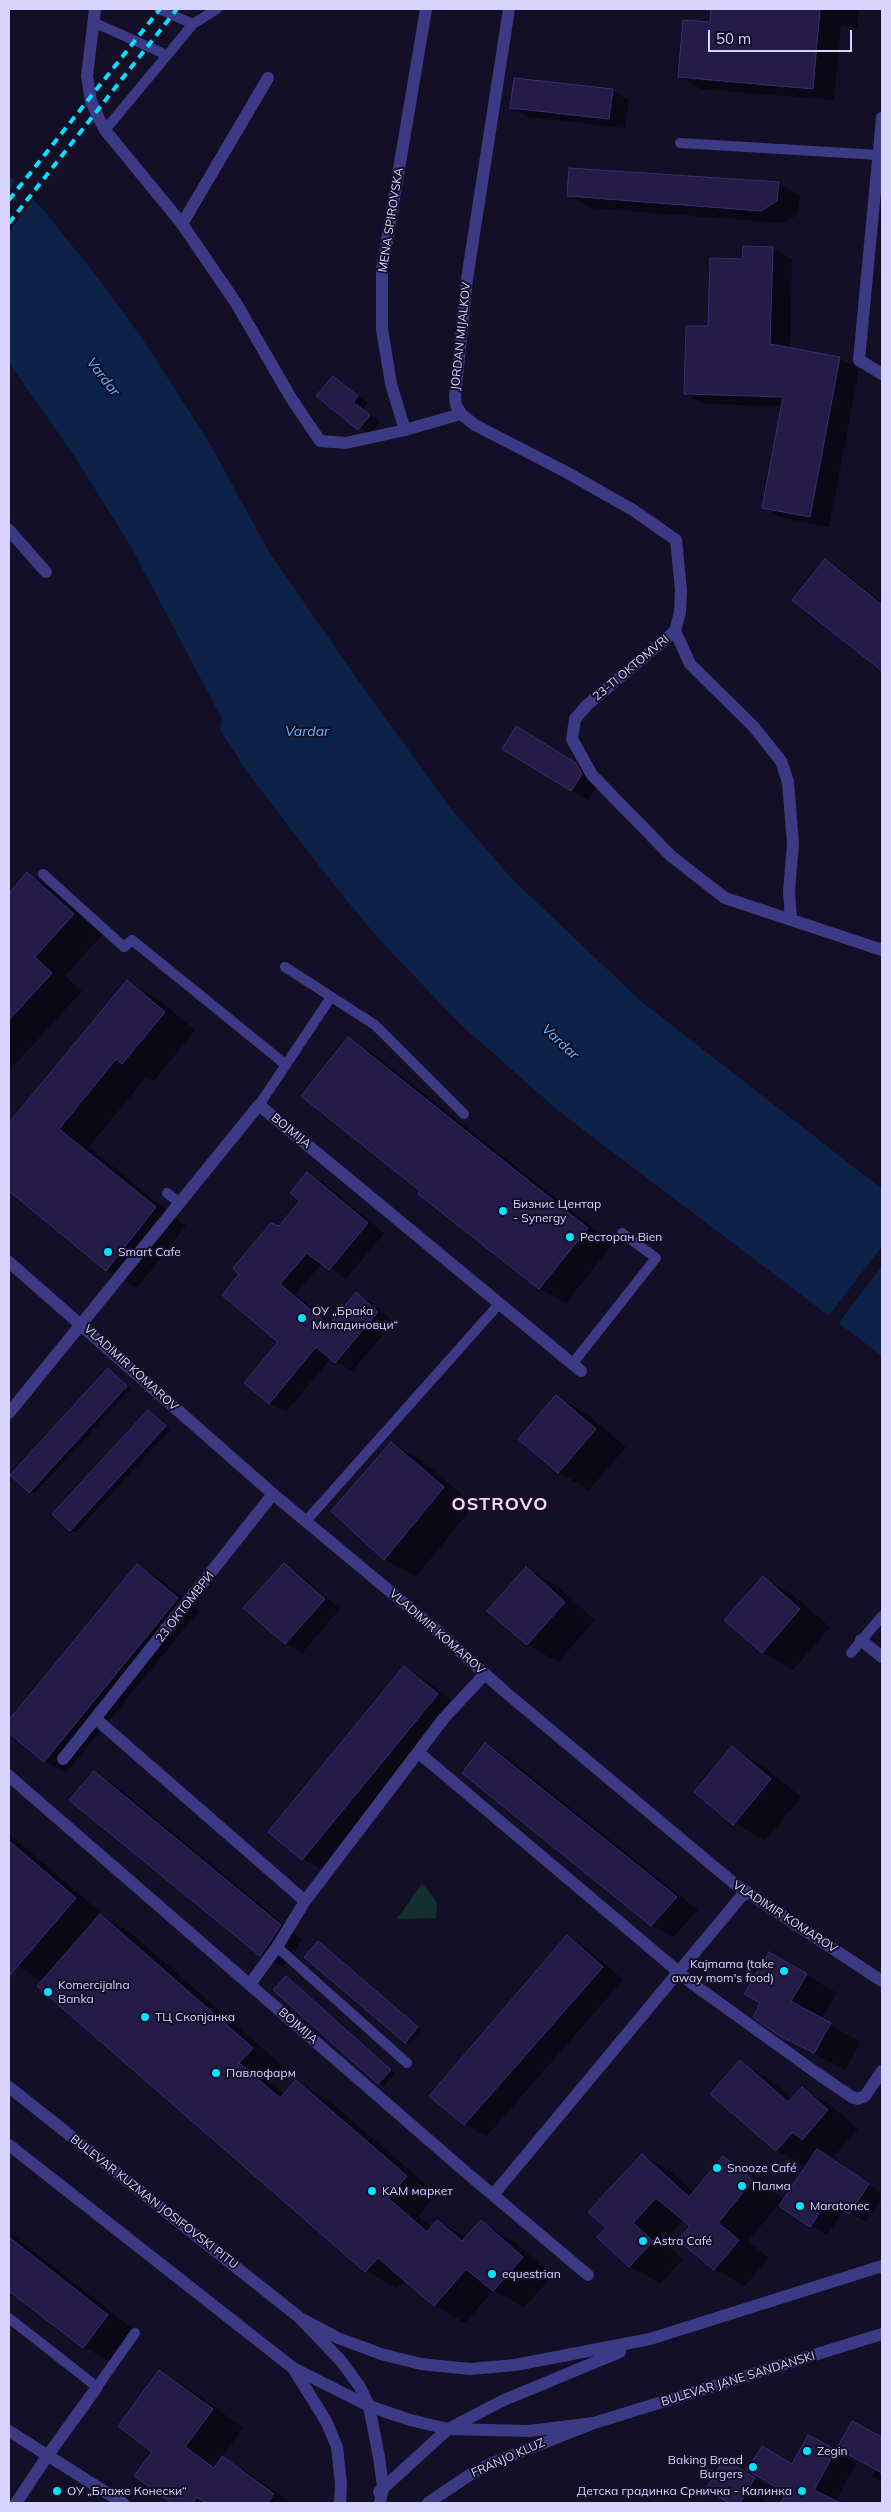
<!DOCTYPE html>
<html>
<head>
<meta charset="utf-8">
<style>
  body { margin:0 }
  #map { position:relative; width:891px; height:2512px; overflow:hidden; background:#130f26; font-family:Mulish,sans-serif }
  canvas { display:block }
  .frame { position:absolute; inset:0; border:10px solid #d9d4ff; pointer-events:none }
  .scale { position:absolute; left:708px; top:30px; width:144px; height:22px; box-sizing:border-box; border:2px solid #d9d4ff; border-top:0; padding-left:6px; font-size:15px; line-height:18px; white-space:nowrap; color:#d9d4ff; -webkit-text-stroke:4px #130f26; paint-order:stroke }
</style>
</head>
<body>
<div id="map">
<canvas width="891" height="2512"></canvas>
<div class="frame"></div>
<div class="scale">50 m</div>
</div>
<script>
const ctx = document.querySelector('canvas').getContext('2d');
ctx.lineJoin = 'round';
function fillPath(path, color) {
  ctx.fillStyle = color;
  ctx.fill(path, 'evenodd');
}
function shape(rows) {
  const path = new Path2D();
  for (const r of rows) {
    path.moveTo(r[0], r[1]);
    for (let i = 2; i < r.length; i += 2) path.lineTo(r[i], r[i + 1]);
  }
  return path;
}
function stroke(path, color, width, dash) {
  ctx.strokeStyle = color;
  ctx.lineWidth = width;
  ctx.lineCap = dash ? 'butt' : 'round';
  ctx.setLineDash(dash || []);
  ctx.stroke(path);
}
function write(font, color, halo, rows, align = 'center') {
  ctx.font = font + ' Mulish,sans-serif';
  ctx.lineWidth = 4;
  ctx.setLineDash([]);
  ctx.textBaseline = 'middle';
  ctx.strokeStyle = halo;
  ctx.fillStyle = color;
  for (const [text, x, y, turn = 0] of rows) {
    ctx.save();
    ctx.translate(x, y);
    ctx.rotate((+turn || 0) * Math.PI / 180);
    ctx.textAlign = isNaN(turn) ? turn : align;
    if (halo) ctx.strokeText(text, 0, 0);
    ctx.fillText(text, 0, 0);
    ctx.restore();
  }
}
const green = shape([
  [422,1883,437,1902,436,1918,397,1919]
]);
const water = shape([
  [9,175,45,212,99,279,146,344,210,444,269,552,360,683,452,810,513,880,642,1002,882,1189,882,1356,561,1113,461,1025,378,938,334,885,250,776,220,730,222,719,130,545,71,451,9,363]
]);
const pier = shape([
  [17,179,35,198,9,232,9,190],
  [882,1246,882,1266,837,1325,827,1318]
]);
const shadow = shape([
  [781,9,859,9,857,28,841,26,834,100,701,89,680,76,784,30,786,11],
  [612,90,629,100,625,128,528,117,512,107],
  [778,183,800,196,798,214,784,223,590,208,568,195],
  [773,248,792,259,790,349,840,358,859,370,829,527,783,518,763,507,782,406,704,404,685,393,744,261],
  [333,377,368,403,363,409,380,422,370,435,318,396],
  [825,561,841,570,882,603,882,669,794,599],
  [533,738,592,774,598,784,588,800,504,749],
  [28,874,58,892,104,933,65,976,82,991,9,1071,9,895],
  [127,982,158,999,195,1030,154,1081,146,1077,89,1147,186,1226,137,1288,106,1270,9,1190,9,1125],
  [348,1039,374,1054,613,1244,566,1303,539,1288,422,1191],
  [307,1173,324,1183,384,1233,346,1279,322,1263,296,1294,331,1324,356,1294,372,1303,394,1322,352,1371,331,1358,286,1412,269,1403,280,1342,280,1227,302,1201],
  [113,1373,131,1389,34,1494,29,1492],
  [556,1396,587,1414,626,1447,589,1490,558,1472],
  [148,1411,170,1430,76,1532,71,1530],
  [391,1443,422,1461,474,1505,416,1577,385,1559,333,1511],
  [284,1564,300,1574,340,1609,302,1653,285,1643],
  [137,1566,159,1578,199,1611,66,1773,45,1761,9,1732,9,1722],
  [526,1568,557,1586,595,1620,558,1662,527,1644],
  [763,1578,794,1596,830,1627,793,1670,762,1652],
  [404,1668,426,1680,459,1707,324,1871,303,1859],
  [486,1744,507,1757,698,1910,673,1937,651,1925],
  [732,1748,763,1766,801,1797,765,1841,734,1823],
  [94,1773,115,1785,302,1939,283,1967,261,1955,71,1799],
  [9,1834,106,1917,105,1918,131,1933,283,2066,269,2081,285,2095,296,2081,327,2099,437,2194,418,2216,432,2228,438,2221,467,2238,481,2222,512,2240,553,2275,524,2308,494,2290,465,2323,435,2305,405,2280,397,2289,366,2271,38,1986,42,1982,9,1960],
  [567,1936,588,1949,623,1980,486,2137,465,2124,431,2096],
  [319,1942,422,2031,410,2044,405,2042],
  [769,1954,837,1993,821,2020,861,2042,845,2070,778,2034,762,2003],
  [286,1978,395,2073,384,2086,275,1990],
  [740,2062,771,2080,793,2099,802,2089,833,2107,858,2129,833,2157,823,2151,820,2153,882,2193,882,2198,866,2222,844,2210,827,2235,779,2204,748,2241,769,2258,745,2286,714,2269,691,2225,684,2219,663,2242,683,2259,660,2284,630,2266,607,2228,642,2155,673,2173,694,2193,724,2158,754,2175,784,2200,806,2167,776,2150],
  [9,2232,138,2333,114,2364,84,2347,9,2290],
  [159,2371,190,2389,243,2428,222,2457,253,2476,291,2503,174,2503,136,2476,154,2451],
  [852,2422,882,2439,882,2482,872,2476,877,2469],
  [808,2437,856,2463,835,2502,838,2503,782,2503,788,2492,793,2465],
  [724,2461,771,2488,762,2503,732,2503,707,2489]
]);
const building = shape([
  [711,9,820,9,813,89,678,77,683,20,710,22,711,9],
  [514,78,613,89,609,119,510,108,514,78],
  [569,168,779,182,777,201,761,211,567,196,569,168],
  [743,246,773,247,770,344,840,357,810,517,762,508,783,397,684,394,686,326,708,326,710,258,742,259,743,246],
  [333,376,358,396,353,402,370,415,358,430,316,396,333,376],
  [825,559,882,605,882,671,792,600,825,559],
  [516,726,576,763,582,774,571,791,502,749,516,726],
  [27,872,74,914,35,957,52,973,9,1020,9,893,27,872],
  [127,980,165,1012,122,1064,116,1059,59,1129,156,1207,106,1271,9,1191,9,1123,127,980],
  [348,1037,588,1228,539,1289,418,1194,420,1191,301,1096,348,1037],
  [307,1172,368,1223,329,1270,307,1253,280,1284,329,1325,356,1292,378,1312,335,1363,316,1347,269,1404,244,1383,278,1342,222,1295,239,1274,233,1268,271,1223,279,1226,300,1201,290,1193,307,1172],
  [108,1368,127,1386,29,1493,10,1475,108,1368],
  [556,1395,596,1429,558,1473,518,1439,556,1395],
  [148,1410,166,1426,70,1531,52,1514,148,1410],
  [391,1442,444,1487,384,1560,331,1511,391,1442],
  [284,1563,325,1599,285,1644,243,1608,284,1563],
  [137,1564,178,1598,44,1762,9,1733,9,1720,137,1564],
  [526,1567,565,1602,527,1645,487,1611,526,1567],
  [763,1576,800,1609,762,1653,724,1620,763,1576],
  [404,1666,438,1694,302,1860,268,1832,404,1666],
  [485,1743,677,1897,651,1926,462,1773,485,1743],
  [732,1746,771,1779,733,1825,694,1792,732,1746],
  [94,1771,281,1925,260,1956,69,1800,94,1771],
  [9,1841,76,1898,9,1976,9,1841],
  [100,1914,253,2048,239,2063,280,2098,296,2080,407,2176,388,2198,427,2232,437,2220,462,2241,481,2220,523,2257,493,2291,466,2269,434,2306,378,2258,365,2272,37,1986,100,1914],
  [567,1935,603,1967,464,2125,429,2096,567,1935],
  [318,1941,418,2027,405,2043,304,1957,318,1941],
  [769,1952,807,1974,791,2001,831,2023,814,2053,778,2035,753,2017,760,2003,744,1994,769,1952],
  [286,1976,391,2070,378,2084,273,1990,286,1976],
  [740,2060,788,2102,802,2087,828,2110,802,2140,793,2132,776,2151,710,2094,740,2060],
  [817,2149,869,2184,849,2214,828,2200,810,2227,779,2206,817,2149],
  [642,2154,689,2197,723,2156,753,2180,718,2223,739,2240,714,2270,678,2240,690,2226,656,2198,633,2223,653,2241,629,2267,597,2237,606,2228,588,2212,642,2154],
  [9,2237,108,2315,83,2348,9,2291,9,2237],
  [159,2370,213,2409,185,2447,214,2468,222,2456,274,2494,267,2503,205,2503,197,2497,193,2503,172,2503,134,2476,152,2452,118,2426,159,2370],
  [852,2421,882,2437,882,2473,837,2448,852,2421],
  [808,2435,836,2450,814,2490,840,2503,781,2503,786,2493,747,2470,762,2446,792,2464,808,2435],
  [724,2459,755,2478,740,2503,729,2503,706,2489,724,2459]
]);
const service = shape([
  [93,22,167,55],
  [193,24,217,9],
  [105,130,193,24,159,9],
  [680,143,879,155],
  [43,874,124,947,132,940,285,1064],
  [285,967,375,1025,464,1114],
  [259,1105,331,997],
  [167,1193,180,1203],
  [573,1363,656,1258,622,1233],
  [306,1521,500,1303],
  [851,1653,882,1616],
  [277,1947,407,2063],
  [9,2318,97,2387,135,2333]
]);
const minor = shape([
  [95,9,87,76,91,101,99,119,105,130,182,224,236,303,291,398,320,441,346,443,405,430,461,414],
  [509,9,467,279,455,396,456,405,461,414,475,425,566,472,633,510,676,540,681,590,680,612,675,631],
  [882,118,859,360,882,374],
  [182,224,268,78],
  [405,430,391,384,382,329,382,270,426,9],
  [9,530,46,572],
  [675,631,587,705,575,719,572,739,592,775,671,856,725,898,882,950],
  [675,631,690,664,753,726,781,761,788,782,793,843,789,891,791,920],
  [9,1413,259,1105,581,1371],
  [861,1640,882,1657],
  [96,1719,305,1901],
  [419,1753,693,1984,818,2074,852,2097,858,2099,865,2096,882,2071],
  [63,1759,273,1494],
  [9,1776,468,2174,588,2275],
  [250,1984,277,1947,305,1901,444,1718,485,1674],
  [493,2195,745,1892],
  [9,2431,123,2503],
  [16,2503,48,2455,97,2387]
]);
const tertiary = shape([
  [9,1262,273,1494,434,1628,504,1691,736,1885,882,1981],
  [9,2087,300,2318,341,2361,360,2387,369,2406,379,2457,383,2487,380,2503],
  [9,2145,293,2368,369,2406,410,2420,448,2429,529,2431,594,2423],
  [300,2318,338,2338,381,2354,421,2364,470,2369,515,2365,650,2339,882,2266],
  [293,2368,326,2421,337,2447,341,2484,340,2503],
  [379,2492,448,2429,504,2400,620,2352],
  [428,2503,468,2476,490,2464,594,2423,882,2334]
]);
const rail = shape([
  [9,200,160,9],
  [9,223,177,9]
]);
const markers = [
  [503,1211,5,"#00e5ff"],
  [570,1237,5,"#00e5ff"],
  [108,1252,5,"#00e5ff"],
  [302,1318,5,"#00e5ff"],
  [784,1971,5,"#00e5ff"],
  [48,1992,5,"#00e5ff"],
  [145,2017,5,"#00e5ff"],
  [216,2073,5,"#00e5ff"],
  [717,2168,5,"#00e5ff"],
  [742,2186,5,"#00e5ff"],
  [372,2191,5,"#00e5ff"],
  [800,2206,5,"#00e5ff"],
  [643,2241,5,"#00e5ff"],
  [492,2274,5,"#00e5ff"],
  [807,2451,5,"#00e5ff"],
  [753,2467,5,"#00e5ff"],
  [57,2491,5,"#00e5ff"],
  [802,2491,5,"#00e5ff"]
];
const streetNames = [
  ["MENA SPIROVSKA",391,220,-81],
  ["JORDAN MIJALKOV",461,336,-84],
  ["23-TI OKTOMVRI",631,668,-40],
  ["BOJMIJA",291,1131,39],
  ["VLADIMIR KOMAROV",131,1368,42],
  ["23 ОКТОМВРИ",185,1607,-52],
  ["VLADIMIR KOMAROV",437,1632,41],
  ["VLADIMIR KOMAROV",785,1917,33],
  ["BOJMIJA",298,2026,41],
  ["BULEVAR KUZMAN JOSIFOVSKI PITU",154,2202,38],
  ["BULEVAR JANE SANDANSKI",738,2379,-17],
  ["FRANJO KLUZ",508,2458,-24]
];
const poiNames = [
  ["Бизнис Центар",513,1204],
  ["- Synergy",513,1218],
  ["Ресторан Bien",580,1237],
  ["Smart Cafe",118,1252],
  ["ОУ „Браќа",312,1311],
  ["Миладиновци“",312,1325],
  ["Kajmama (take",774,1964,"right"],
  ["away mom's food)",774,1978,"right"],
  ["Komercijalna",58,1985],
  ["Banka",58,1999],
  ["ТЦ Скопјанка",155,2017],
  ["Павлофарм",226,2073],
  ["Snooze Café",727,2168],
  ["Палма",752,2186],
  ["KAM маркет",382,2191],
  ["Maratonec",810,2206],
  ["Astra Café",653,2241],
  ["equestrian",502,2274],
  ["Zegin",817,2451],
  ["Baking Bread",743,2460,"right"],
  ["Burgers",743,2474,"right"],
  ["ОУ „Блаже Конески“",67,2491],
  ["Детска градинка Срничка - Калинка",792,2491,"right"]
];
const waterNames = [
  ["Vardar",103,377,52],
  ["Vardar",307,732],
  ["Vardar",560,1042,43]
];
const districtNames = [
  ["OSTROVO",500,1505]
];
fillPath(green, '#12302f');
fillPath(water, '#0c2248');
fillPath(pier, '#130f26');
fillPath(shadow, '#0007');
fillPath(building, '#241b47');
stroke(building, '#3b2d73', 1);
stroke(service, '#3d3a85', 10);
stroke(minor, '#3d3a85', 12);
stroke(tertiary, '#3d3a85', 12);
stroke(rail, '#00e5ff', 4, [8, 6]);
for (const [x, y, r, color] of markers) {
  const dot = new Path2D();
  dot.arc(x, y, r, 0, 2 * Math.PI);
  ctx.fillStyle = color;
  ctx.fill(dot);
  stroke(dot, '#130f26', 2);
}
write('12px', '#d9d4ff', '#130f26', streetNames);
write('12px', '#d9d4ff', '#130f26', poiNames, 'left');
write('italic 14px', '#62b6ff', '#130f26', waterNames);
ctx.letterSpacing = '1px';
write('bold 18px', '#ffd6f0', '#130f26', districtNames);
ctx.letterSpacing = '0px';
</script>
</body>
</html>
